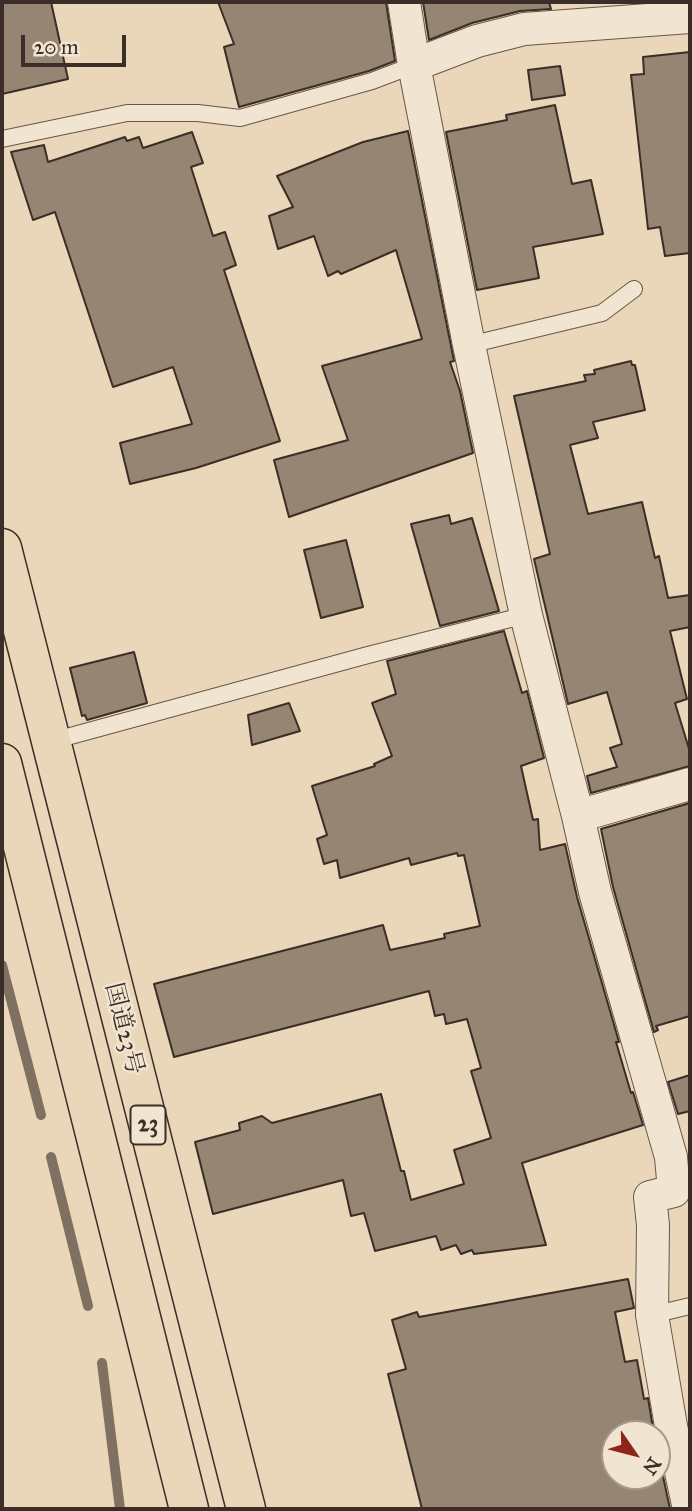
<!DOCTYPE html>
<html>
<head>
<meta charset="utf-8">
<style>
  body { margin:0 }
  #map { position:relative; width:692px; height:1511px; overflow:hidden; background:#ead6b8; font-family:"IM FELL Great Primer",serif }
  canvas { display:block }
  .frame { position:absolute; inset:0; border:4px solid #3b2d27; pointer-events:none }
  .north { position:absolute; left:601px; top:1420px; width:70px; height:70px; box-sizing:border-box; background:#f1e4d1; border:2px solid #a89b8d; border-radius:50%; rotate:125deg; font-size:19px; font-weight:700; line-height:28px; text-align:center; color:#3b2d27 }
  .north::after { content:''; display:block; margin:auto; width:24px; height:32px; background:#8f2418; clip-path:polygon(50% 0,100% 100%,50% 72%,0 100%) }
  .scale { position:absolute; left:21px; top:35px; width:105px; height:32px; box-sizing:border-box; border:4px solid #3b2d27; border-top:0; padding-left:9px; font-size:21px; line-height:24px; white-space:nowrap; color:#3b2d27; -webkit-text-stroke:5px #f1e4d1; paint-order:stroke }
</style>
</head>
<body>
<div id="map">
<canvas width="692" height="1511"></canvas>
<div class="frame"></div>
<div class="north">N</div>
<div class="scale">20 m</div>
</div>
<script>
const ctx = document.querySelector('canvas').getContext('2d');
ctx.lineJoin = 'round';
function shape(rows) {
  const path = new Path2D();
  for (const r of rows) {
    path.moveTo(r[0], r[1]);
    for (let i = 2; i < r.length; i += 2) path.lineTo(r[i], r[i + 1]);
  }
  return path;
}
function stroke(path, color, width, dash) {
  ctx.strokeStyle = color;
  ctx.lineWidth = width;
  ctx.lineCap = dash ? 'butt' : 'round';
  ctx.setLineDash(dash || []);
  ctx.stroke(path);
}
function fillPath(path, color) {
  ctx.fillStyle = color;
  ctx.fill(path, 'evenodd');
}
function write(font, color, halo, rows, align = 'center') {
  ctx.font = font + ' "IM FELL Great Primer","Noto Serif JP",serif';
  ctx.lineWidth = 5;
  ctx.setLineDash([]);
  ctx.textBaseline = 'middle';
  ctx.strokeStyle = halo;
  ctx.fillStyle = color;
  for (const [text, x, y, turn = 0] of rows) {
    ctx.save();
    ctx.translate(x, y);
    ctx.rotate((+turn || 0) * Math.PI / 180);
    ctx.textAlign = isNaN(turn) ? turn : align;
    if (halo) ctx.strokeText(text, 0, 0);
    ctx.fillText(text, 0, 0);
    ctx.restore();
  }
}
const stream = shape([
  [2,965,41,1115],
  [51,1157,88,1306],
  [102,1363,120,1509]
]);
const building = shape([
  [2,2,51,2,68,79,2,94,2,2],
  [218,2,386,2,395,61,369,71,239,107,224,47,234,44,218,2],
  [423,2,549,2,551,9,520,11,472,23,429,40,423,2],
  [690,52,690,253,665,256,660,227,648,229,631,75,644,74,643,57,690,52],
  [560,66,565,95,532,100,528,70,560,66],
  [555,105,572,184,591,180,603,234,533,247,539,278,477,290,446,132,507,120,506,115,555,105],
  [408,131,454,361,450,362,460,391,473,453,289,517,274,460,348,440,322,366,422,339,396,250,341,274,338,271,328,276,314,236,278,249,269,216,293,207,277,176,363,142,408,131],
  [192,132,203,163,191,167,213,236,225,232,236,265,224,270,280,441,196,468,130,484,120,443,192,424,173,367,113,387,55,212,33,220,11,152,44,145,48,162,125,137,127,141,139,137,143,148,192,132],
  [631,361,632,365,635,365,645,410,593,422,598,438,570,445,588,514,642,502,655,558,659,556,668,598,690,595,690,627,670,631,687,699,675,703,690,752,690,766,591,793,587,776,617,767,610,748,622,744,607,692,568,704,534,559,550,554,514,396,586,381,584,375,595,374,594,370,631,361],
  [449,515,451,524,472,518,499,611,440,626,411,524,449,515],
  [346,540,363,607,321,618,304,550,346,540],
  [504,631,522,693,527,691,544,758,521,766,533,820,538,819,540,850,565,844,577,897,619,1042,616,1042,631,1093,633,1092,643,1125,522,1163,546,1245,474,1254,472,1250,461,1254,456,1245,441,1250,436,1236,375,1251,364,1213,351,1216,343,1180,213,1214,195,1142,240,1130,239,1123,262,1116,272,1123,381,1094,401,1171,404,1171,411,1200,464,1184,454,1150,491,1138,471,1071,481,1068,467,1019,446,1024,444,1014,435,1016,429,991,174,1057,154,984,383,925,390,950,445,938,444,934,480,926,464,855,458,856,457,853,411,865,409,858,340,878,337,860,324,864,317,839,327,835,312,786,375,766,374,764,392,756,372,703,396,694,387,661,504,631],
  [134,652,147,703,87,720,85,715,82,716,70,668,134,652],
  [289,703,300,731,252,745,248,715,289,703],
  [690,803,690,1016,656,1026,658,1030,654,1032,613,887,601,829,690,803],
  [690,1075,690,1111,678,1114,668,1082,690,1075],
  [628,1279,634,1308,615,1312,625,1362,637,1360,644,1399,648,1398,654,1434,615,1434,615,1476,657,1476,657,1448,670,1509,422,1509,388,1374,406,1369,392,1320,417,1312,419,1317,628,1279]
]);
const lane = shape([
  [2,139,127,113,198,113,240,118,372,81,414,65],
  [469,345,602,313,634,289],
  [52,741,368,655,526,615],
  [652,1315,690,1306]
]);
const street = shape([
  [404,2,414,65,469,345,526,615,578,816,595,892,671,1157,674,1191,650,1197,653,1225,652,1315,671,1426,689,1509],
  [414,65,477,41,524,29,690,17],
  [578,816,690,784]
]);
const highway = shape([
  [2,548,246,1509],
  [2,763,189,1509]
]);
const shields = [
  [148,1125,35]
];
const shieldNames = [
  ["23",148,1125]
];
const streetNames = [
  ["国道23号",123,1029,76]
];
stroke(stream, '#807061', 10);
fillPath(building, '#968572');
stroke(building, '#3b2d27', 2);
stroke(lane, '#67574b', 18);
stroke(street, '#67574b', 34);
stroke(highway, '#3b2d27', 41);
stroke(lane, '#f1e4d1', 16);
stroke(street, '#f1e4d1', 32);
stroke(highway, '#ead6b8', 38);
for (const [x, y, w] of shields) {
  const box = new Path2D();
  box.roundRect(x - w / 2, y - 19.5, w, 39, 5);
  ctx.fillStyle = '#f1e4d1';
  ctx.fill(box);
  stroke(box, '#3b2d27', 2);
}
write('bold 23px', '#3b2d27', null, shieldNames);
write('24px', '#3b2d27', '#f1e4d1', streetNames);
</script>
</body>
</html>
